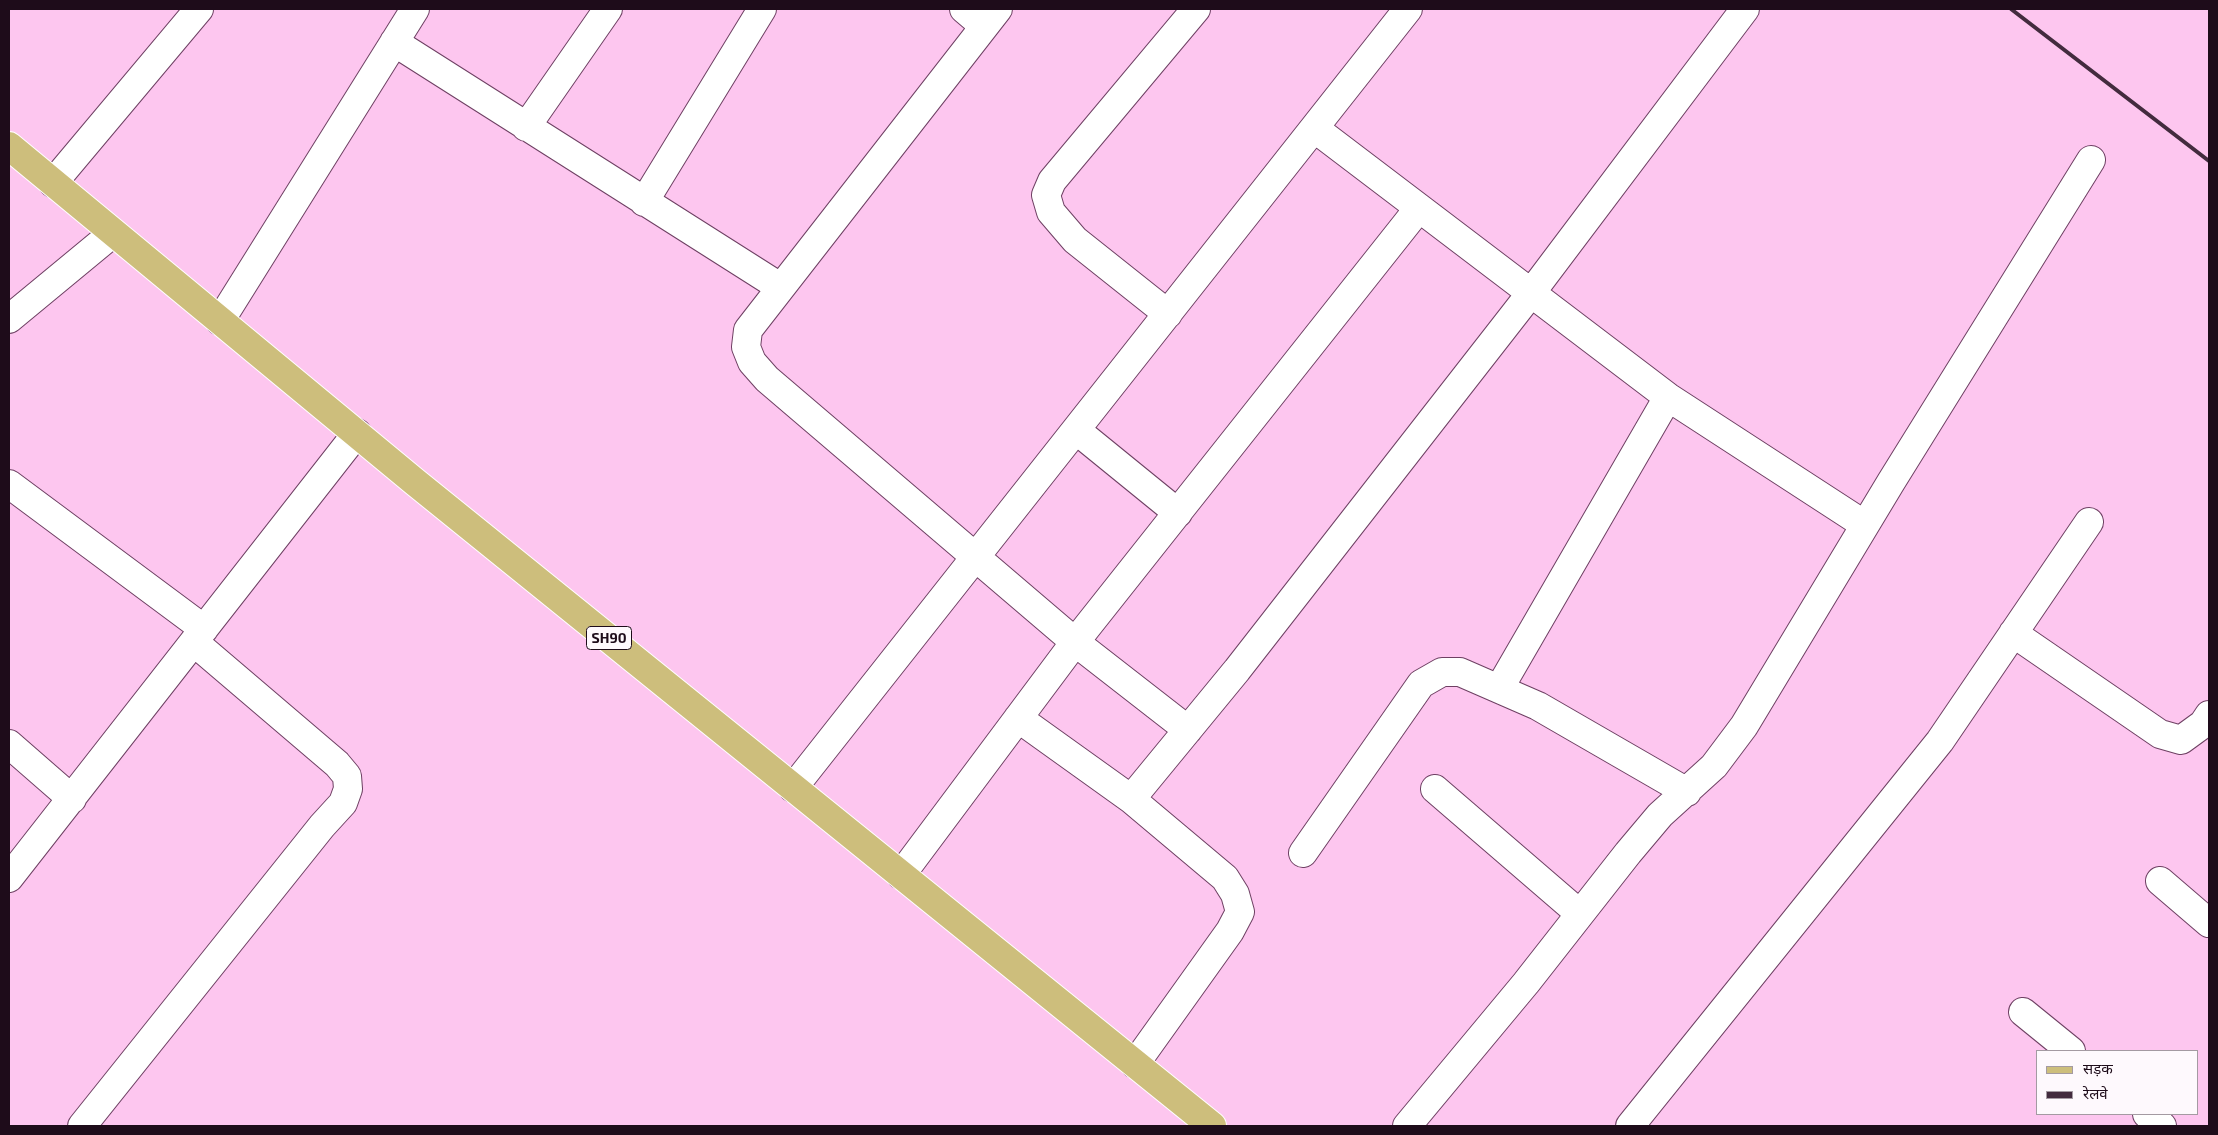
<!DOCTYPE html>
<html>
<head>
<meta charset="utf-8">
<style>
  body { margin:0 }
  #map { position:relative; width:2218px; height:1135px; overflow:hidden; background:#fdc6ef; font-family:"Exo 2","Noto Sans Devanagari",sans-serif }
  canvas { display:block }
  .frame { position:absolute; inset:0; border:10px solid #1e0c1a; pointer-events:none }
  .legend { position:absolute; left:2036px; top:1050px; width:162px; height:65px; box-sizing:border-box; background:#fef9fd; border:1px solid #a49aa2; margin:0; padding:6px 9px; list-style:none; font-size:15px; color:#1e0c1a }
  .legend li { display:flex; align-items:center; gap:10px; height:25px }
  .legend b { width:25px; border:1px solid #a49aa2 }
</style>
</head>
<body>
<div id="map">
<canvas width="2218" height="1135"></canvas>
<div class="frame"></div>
<ul class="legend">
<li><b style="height:6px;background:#cdbe7c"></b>सड़क</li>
<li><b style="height:6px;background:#432b3e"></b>रेलवे</li>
</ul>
</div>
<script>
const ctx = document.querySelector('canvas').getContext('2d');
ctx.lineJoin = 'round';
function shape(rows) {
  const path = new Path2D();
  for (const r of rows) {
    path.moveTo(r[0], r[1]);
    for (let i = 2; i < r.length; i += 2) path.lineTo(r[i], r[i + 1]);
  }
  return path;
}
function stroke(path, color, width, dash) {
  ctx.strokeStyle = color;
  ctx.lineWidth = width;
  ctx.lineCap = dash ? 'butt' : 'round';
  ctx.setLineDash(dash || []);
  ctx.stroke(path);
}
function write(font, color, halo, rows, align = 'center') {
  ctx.font = font + ' "Exo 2",sans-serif';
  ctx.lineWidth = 4;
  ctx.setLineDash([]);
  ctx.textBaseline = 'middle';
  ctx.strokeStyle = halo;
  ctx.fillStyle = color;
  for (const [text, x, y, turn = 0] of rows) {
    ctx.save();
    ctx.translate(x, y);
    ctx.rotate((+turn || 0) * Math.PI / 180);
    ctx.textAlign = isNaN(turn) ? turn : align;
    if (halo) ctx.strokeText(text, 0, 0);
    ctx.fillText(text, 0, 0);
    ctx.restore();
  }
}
const street = shape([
  [964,9,984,26],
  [998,9,748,330,746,347,752,362,767,379,1075,642,1188,730],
  [394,42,780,287],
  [526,127,608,9],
  [1314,128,1668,397,1865,525],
  [53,183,199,9],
  [644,202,762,9],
  [1168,314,1075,240,1051,212,1046,195,1052,181,1196,9],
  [9,319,113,233],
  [220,321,415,9],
  [1076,430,1178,513],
  [9,484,204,629],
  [2013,633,2160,734,2181,740,2203,724,2209,715],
  [1499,689,1668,397],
  [1018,718,1131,799,1225,878,1235,894,1240,912,1230,931,1135,1064],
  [9,744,72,799],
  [793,788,1408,9],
  [1435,789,1580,914],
  [1131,799,1237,670,1531,293,1745,9],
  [1303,853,1421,684,1442,672,1460,672,1538,706,1687,792],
  [901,875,1075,642,1419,208],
  [9,878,357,433],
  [2160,881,2209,923],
  [2023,1012,2071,1051],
  [2147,1114,2162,1126],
  [82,1126,322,826,343,803,348,789,347,776,337,764,194,642],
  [1407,1126,1526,983,1628,853,1660,815,1714,766,1744,726,1891,482,2091,160],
  [1630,1126,1940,741,2089,522]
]);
const primary = shape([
  [9,146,415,482,1212,1126]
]);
const rail = shape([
  [2011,9,2209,161]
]);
const shields = [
  [609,638,45]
];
const shieldNames = [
  ["SH90",609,638]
];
stroke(street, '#6e4063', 30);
stroke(primary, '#fff', 30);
stroke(street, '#fff', 28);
stroke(primary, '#cdbe7c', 28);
stroke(rail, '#432b3e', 4);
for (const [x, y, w] of shields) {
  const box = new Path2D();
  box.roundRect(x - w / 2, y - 11.5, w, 23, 4);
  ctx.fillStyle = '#fef9fd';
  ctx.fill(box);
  stroke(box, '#1e0c1a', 1);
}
write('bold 14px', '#1e0c1a', null, shieldNames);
</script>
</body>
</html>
